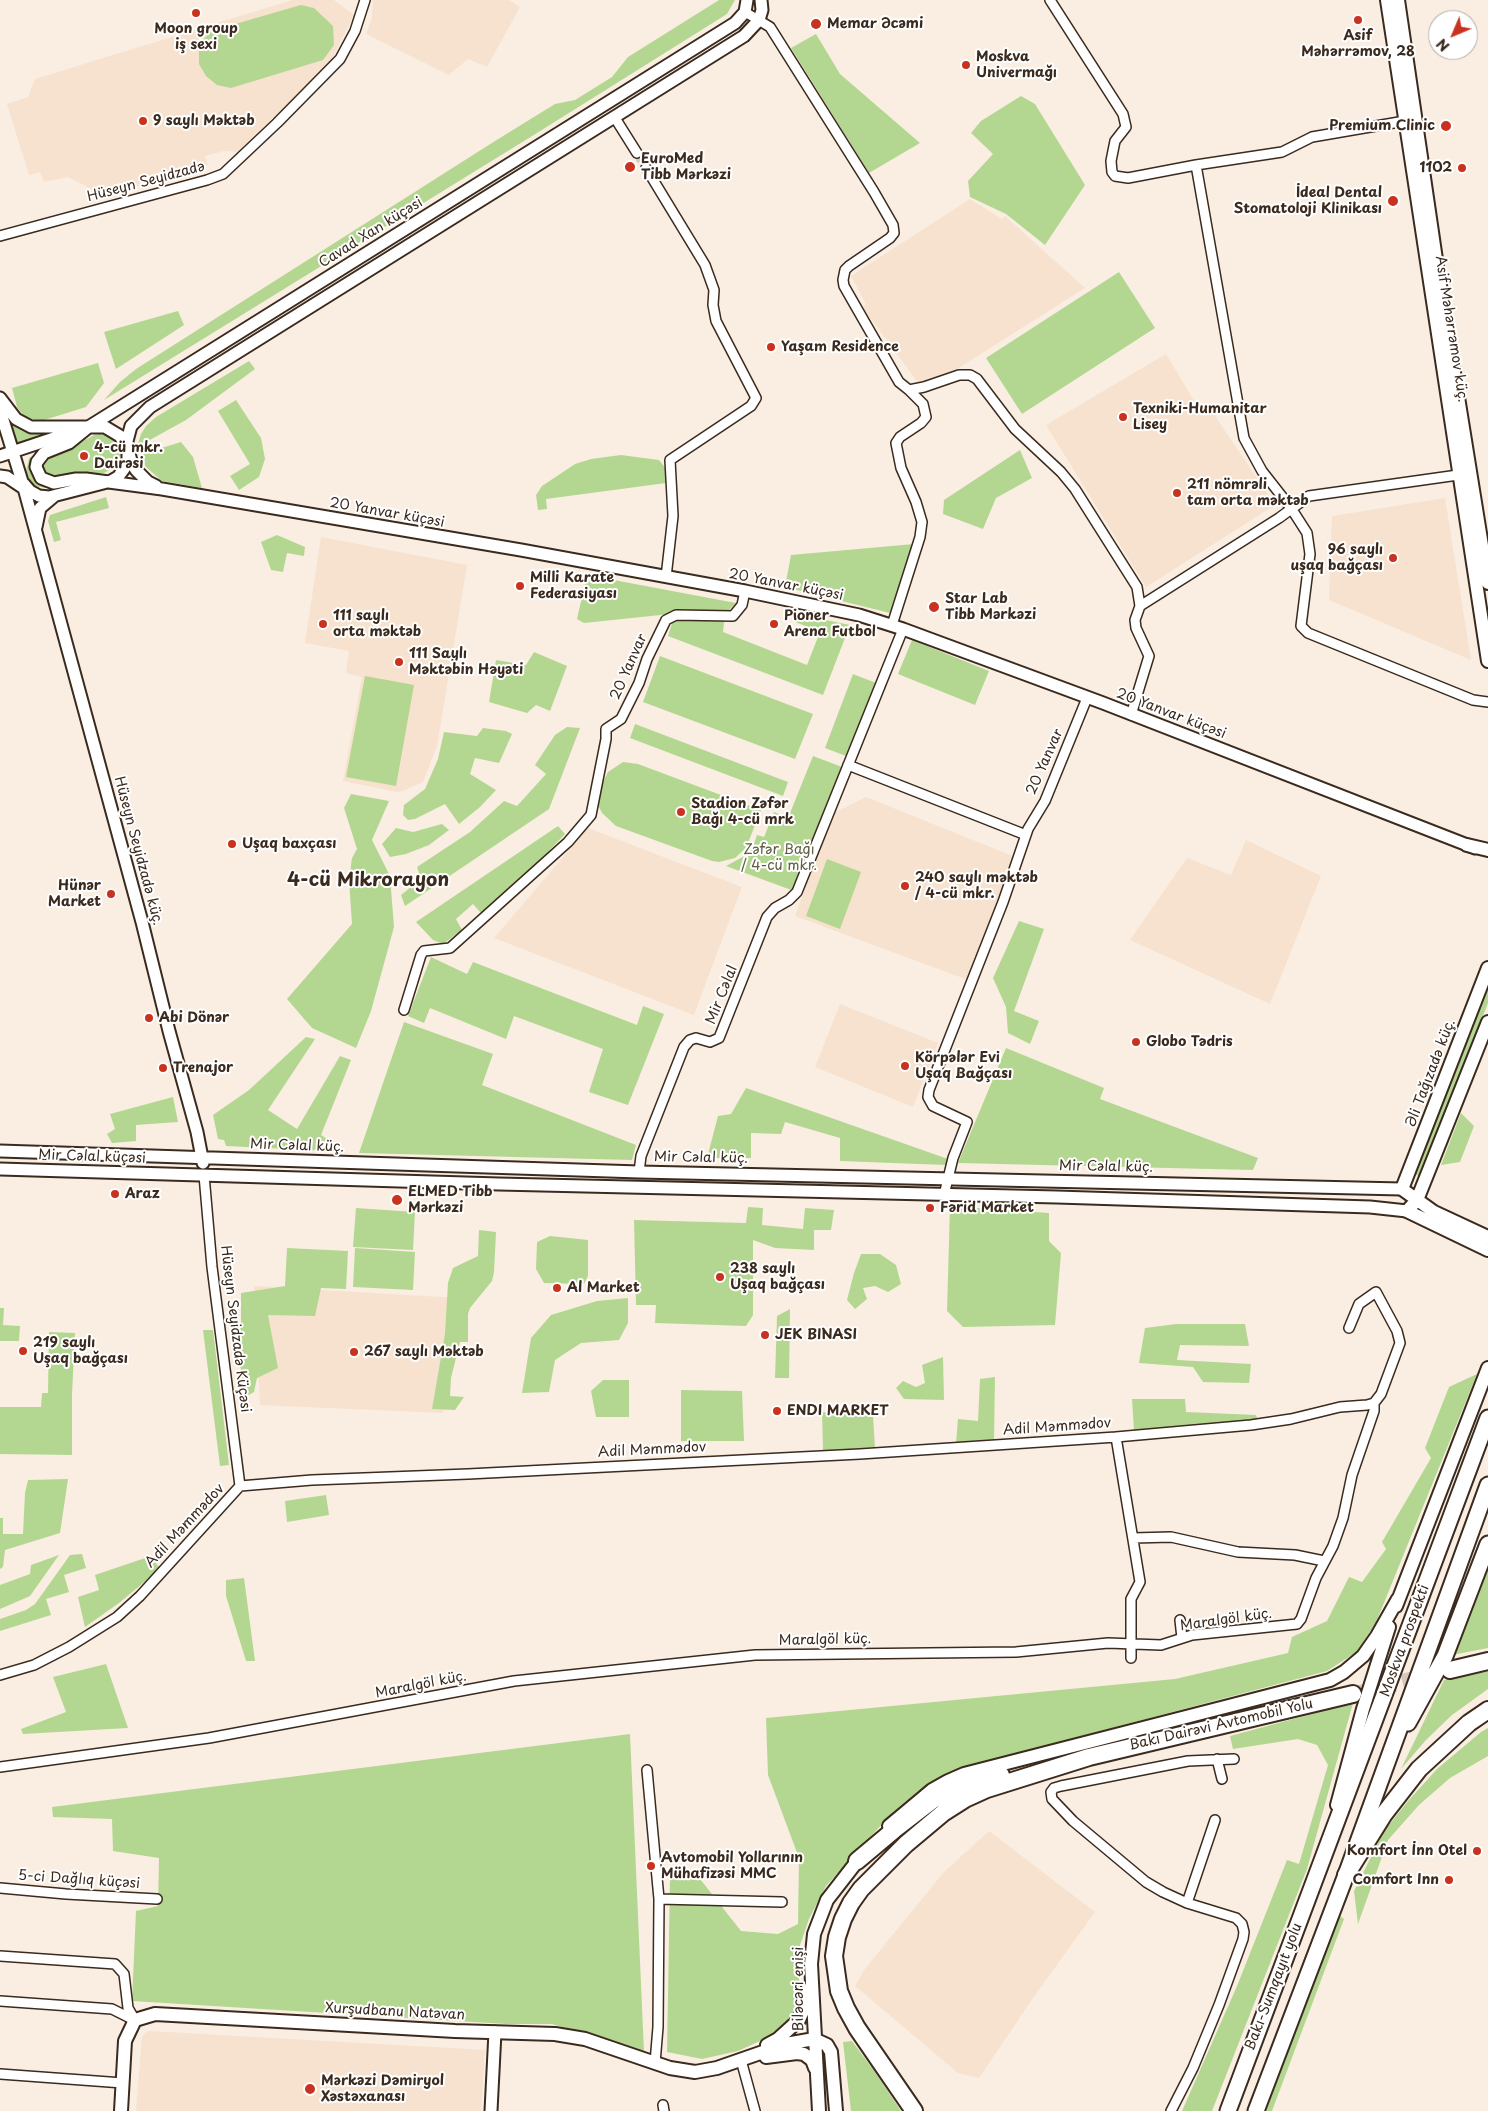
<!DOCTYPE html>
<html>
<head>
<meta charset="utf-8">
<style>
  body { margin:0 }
  #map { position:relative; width:1488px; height:2111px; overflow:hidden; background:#faeee2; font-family:"Playpen Sans",sans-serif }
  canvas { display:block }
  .north { position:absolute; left:1428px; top:10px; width:50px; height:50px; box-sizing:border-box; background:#fff; border:1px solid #b1aaa5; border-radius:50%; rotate:225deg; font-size:14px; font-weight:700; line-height:20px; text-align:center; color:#3b2a1e }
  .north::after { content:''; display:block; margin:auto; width:18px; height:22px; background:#c8321e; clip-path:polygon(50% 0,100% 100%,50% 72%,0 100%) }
</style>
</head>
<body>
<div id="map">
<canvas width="1488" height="2111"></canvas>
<div class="north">N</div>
</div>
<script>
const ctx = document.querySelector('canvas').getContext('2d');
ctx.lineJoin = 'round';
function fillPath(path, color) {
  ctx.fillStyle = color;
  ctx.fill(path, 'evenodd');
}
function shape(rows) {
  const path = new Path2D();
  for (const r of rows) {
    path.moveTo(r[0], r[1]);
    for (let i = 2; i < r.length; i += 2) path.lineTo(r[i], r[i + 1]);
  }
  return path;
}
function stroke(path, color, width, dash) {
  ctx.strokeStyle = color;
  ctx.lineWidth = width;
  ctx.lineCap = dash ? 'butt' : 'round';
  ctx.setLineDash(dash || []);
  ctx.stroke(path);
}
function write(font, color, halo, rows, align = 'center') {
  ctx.font = font + ' "Playpen Sans",sans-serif';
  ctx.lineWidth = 4;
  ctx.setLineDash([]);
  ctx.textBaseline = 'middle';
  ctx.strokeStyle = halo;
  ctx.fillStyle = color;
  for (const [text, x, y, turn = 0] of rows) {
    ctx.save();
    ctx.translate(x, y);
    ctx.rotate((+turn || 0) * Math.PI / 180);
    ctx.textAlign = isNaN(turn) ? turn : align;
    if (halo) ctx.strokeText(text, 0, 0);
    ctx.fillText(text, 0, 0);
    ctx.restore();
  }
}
const built = shape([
  [292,0,334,0,354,15,330,63,237,152,224,151,205,156,208,165,105,196,68,177,44,182,40,172,29,175,7,104,28,97,35,79],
  [373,0,509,0,520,7,487,67,468,59,449,75,366,34,372,18],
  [970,199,1002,219,1005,216,1085,288,946,376,919,384,863,308,866,304,851,276],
  [1166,354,1199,409,1207,404,1275,505,1146,587,1046,425],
  [1445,498,1471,660,1329,600,1332,516],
  [321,537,467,565,437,746,423,782,403,791,397,792,343,781,362,677,346,673,349,651,305,643],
  [866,797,1015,857,968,980,795,916,833,813],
  [588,828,742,887,694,1015,494,938],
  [1246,840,1321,876,1270,1004,1130,940,1187,858,1231,875],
  [840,1004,938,1043,913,1107,815,1067],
  [254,1286,458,1298,443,1413,260,1405],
  [989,1831,1095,1912,1033,1998,979,2078,958,2073,855,1986,864,1970,944,1872],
  [150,2031,485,2050,481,2111,136,2111,142,2037,146,2032]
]);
const green = shape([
  [719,0,735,0,727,14,537,133,104,400,120,382,136,369,495,141,555,104,575,100,612,77,628,57],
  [301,5,314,8,333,26,334,45,323,60,231,88,217,85,206,76,199,64,199,49,202,41,211,31],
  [816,34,840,74,920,143,869,173,791,48],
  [1021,96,1035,104,1085,185,1045,245,1006,214,970,197,968,181,993,154,971,133,981,121],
  [1119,272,1155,328,1022,414,986,358],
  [178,311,184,325,116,369,104,332],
  [249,361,255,369,186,420,137,447,141,434,146,426,156,417],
  [98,363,104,383,86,407,41,421,31,419,23,415,17,407,12,388],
  [236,400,261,438,265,459,259,477,239,490,230,476,250,464,218,411],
  [9,417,24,431,31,433,47,434,17,444],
  [105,433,113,437,120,449,121,455,115,467,104,473,81,473,58,478,46,475,41,466,44,458,73,447,94,435],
  [181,442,193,457,202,488,162,481,146,467,139,455],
  [1020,450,1032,478,996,498,983,529,943,514,944,500],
  [40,452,31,470,35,479,39,483,51,487,46,488,35,486,31,483,26,472,29,458],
  [621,455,659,460,667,470,668,499,666,483,546,499,547,509,538,510,536,495,542,486,575,464,591,459],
  [106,497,109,508,56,522,61,540,54,542,48,521,50,515],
  [277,535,305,547,304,556,287,553,283,572,271,570,261,542],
  [914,544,890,613,785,587,791,555],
  [587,575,736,603,725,614,723,632,807,665,820,632,793,621,796,614,850,625,823,695,668,636,674,617,670,614,584,623,577,619],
  [912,640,989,671,975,705,898,674],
  [534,652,567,666,550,711,536,705,527,713,489,702,496,660,526,665],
  [660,656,813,714,795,759,643,702],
  [853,674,876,683,846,756,825,748],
  [365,676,414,685,396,786,346,777],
  [635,724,788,782,783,796,630,738],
  [567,727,580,728,549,809,405,906,401,895,421,879,417,867,470,832,504,801,517,806,546,774,535,765,555,735],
  [483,728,506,731,512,734,499,763,475,758,470,774,496,790,480,807,459,824,445,804,415,819,408,820,403,815,404,805,425,789,438,759,444,732,477,736],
  [813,756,842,767,794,891,726,866,748,854,753,847,757,835,764,837,774,812,788,818],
  [623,762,638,764,761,810,746,848,735,858,719,862,712,861,616,826,602,813,598,805,598,797,600,788,608,772],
  [351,794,389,801,372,840,390,876,394,927,371,1011,356,1048,312,1028,287,999,352,924,349,880,352,858,357,849,344,808],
  [442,824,449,830,429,845,406,854,390,857,382,844,396,828,413,832],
  [558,826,565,834,516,885,481,913,473,904,456,919,462,930,443,944,433,940,416,922],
  [827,859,861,872,840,929,806,916],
  [1019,921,1044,929,1014,1011,1039,1021,1030,1044,1008,1033,1006,1007,993,978],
  [431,957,467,974,473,962,637,1025,643,1006,664,1014,628,1105,589,1092,603,1049,514,1016,506,1039,430,1008,424,1023,408,1016],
  [1488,985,1488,1003,1421,1177,1414,1174],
  [404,1022,493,1054,482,1085,636,1145,632,1160,359,1153],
  [306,1037,315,1039,268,1110,297,1129,340,1056,351,1060,321,1135,332,1142,331,1151,226,1146,224,1140,218,1139,213,1115,249,1090],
  [1006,1048,1104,1088,1100,1099,1258,1158,1253,1170,958,1163],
  [746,1088,948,1159,946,1165,840,1161,840,1138,785,1122,781,1134,751,1133,751,1158,707,1158,718,1116,731,1114],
  [173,1097,178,1122,136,1125,136,1141,112,1143,107,1134,115,1129,110,1114],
  [1461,1113,1474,1126,1460,1162,1441,1165],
  [950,1206,1049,1213,1049,1241,1061,1253,1055,1325,963,1327,947,1311],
  [748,1207,763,1208,762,1225,803,1229,805,1208,834,1210,831,1230,814,1230,814,1250,775,1248,753,1240,753,1315,746,1326,655,1323,656,1305,636,1305,634,1220,746,1223],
  [356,1208,415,1212,413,1250,353,1247],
  [479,1230,496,1232,494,1272,492,1281,470,1308,468,1314,468,1342,460,1342,451,1378,450,1396,464,1397,455,1410,432,1409,445,1334,448,1283,453,1268,478,1256],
  [550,1236,588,1240,588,1276,584,1284,544,1283,536,1269,537,1242],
  [287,1248,348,1251,346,1289,321,1288,315,1316,268,1315,278,1368,257,1378,254,1392,245,1397,235,1330,241,1328,241,1293,285,1286],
  [355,1248,415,1252,413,1290,353,1287],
  [861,1254,880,1254,896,1265,901,1284,888,1292,875,1286,863,1288,867,1299,855,1309,847,1300,854,1273],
  [628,1298,628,1323,619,1340,581,1343,555,1360,549,1392,522,1393,531,1338,551,1315,597,1301],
  [0,1308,4,1308,3,1325,20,1326,19,1341,0,1341],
  [790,1309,789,1378,775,1378,777,1316],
  [1176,1324,1245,1324,1249,1346,1180,1345,1177,1360,1251,1364,1249,1383,1203,1382,1193,1367,1139,1363,1145,1328],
  [203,1330,213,1330,229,1465,220,1466],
  [49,1332,75,1333,72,1395,72,1455,0,1454,0,1407,41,1407,42,1393,48,1393],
  [943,1357,944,1400,904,1399,896,1388,903,1381,916,1387,925,1383,922,1365],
  [1477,1374,1377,1620,1358,1651,1327,1671,965,1767,942,1776,918,1791,893,1812,826,1886,809,1919,799,1948,799,2000,794,2017,782,2031,738,2051,702,2059,667,2052,670,1878,693,1870,741,1931,778,1934,798,1924,799,1858,768,1775,766,1718,1175,1679,1288,1653,1292,1637,1327,1621,1349,1577,1362,1582,1386,1549,1382,1542,1431,1458,1425,1448,1449,1387],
  [995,1377,994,1440,956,1443,958,1419,978,1421,980,1379],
  [603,1380,629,1380,629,1417,596,1417,591,1391],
  [681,1390,742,1391,744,1441,681,1441],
  [1132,1399,1185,1399,1186,1412,1256,1415,1258,1420,1134,1431],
  [822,1412,873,1416,875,1448,823,1451],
  [68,1479,60,1533,5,1550,3,1567,0,1569,0,1518,3,1518,3,1534,23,1534,25,1493,28,1480],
  [326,1495,329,1515,287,1522,285,1501],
  [82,1554,86,1568,64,1575,69,1592,46,1599,51,1615,0,1631,0,1619,26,1610,35,1604,70,1555],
  [59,1555,30,1596,0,1609,0,1585,30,1574,31,1565],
  [151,1556,160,1569,119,1603,85,1627,78,1597,99,1590,95,1575],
  [1488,1564,1488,1648,1452,1655,1461,1635],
  [244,1578,255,1661,246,1661,226,1596,226,1580],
  [106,1664,128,1728,23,1734,21,1729,66,1712,53,1677],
  [1488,1671,1488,1689,1452,1715,1426,1740,1401,1769,1444,1680],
  [1353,1703,1307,1869,1212,2111,1182,2111,1237,1986,1287,1860,1299,1864,1328,1765,1317,1745,1298,1739,1233,1749,1230,1736],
  [1488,1728,1488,1756,1450,1778,1419,1805,1388,1840,1358,1924,1354,1891,1384,1831,1408,1801,1437,1769,1481,1732],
  [630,1734,644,2052,552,2024,506,2024,132,2001,136,1911,158,1906,159,1858,113,1851,112,1819,53,1817,52,1807],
  [1339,1915,1344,1919,1272,2111,1266,2111],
  [852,2041,875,2072,901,2111,851,2111,843,2042]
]);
const minorTunnel = shape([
  [637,153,646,168]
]);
const motorwayTunnel = shape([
  [1356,1694,1429,1675]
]);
const minor = shape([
  [1050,0,1123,114,1126,127,1115,141,1111,161,1112,172,1115,176,1128,178,1196,165],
  [745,12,770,27,874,192,893,225,894,233,890,238,849,266,845,270,843,280,844,286,899,382,909,390,924,387,959,375,970,375,977,379,1015,429,1061,472,1075,489,1137,587,1140,606,1135,620,1136,628,1149,656,1131,715],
  [615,118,637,153],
  [1405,121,1312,137,1282,152,1196,165,1244,438,1262,471,1291,508,1307,533,1310,554,1301,626,1308,633,1473,700,1488,702],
  [646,168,705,265,714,290,713,305,716,321,756,398,751,406,670,460,673,516,666,577],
  [0,236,207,180,223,174,277,123,340,59,355,31,365,0],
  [1140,606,1279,518,1309,496,1458,475],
  [892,625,920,537,922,522,916,502,901,468,896,443,900,437,921,423,926,417,923,404,909,390],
  [848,765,1026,835],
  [404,1010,421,955,424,951,450,948,568,842,591,815,606,739,606,729,621,719,639,683,647,659,666,620,676,615,733,616,742,605,745,591],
  [639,1172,641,1156,684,1047,690,1040,696,1038,710,1042,719,1038,767,917,775,908,789,900,797,892,903,629],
  [204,1175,212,1267,240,1486],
  [944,1195,953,1158,967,1122,933,1106,928,1097,929,1090,1003,902,1028,829,1045,801,1087,698],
  [1116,1437,1140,1582,1131,1599,1131,1658],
  [1133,1538,1171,1537,1238,1552,1295,1555,1324,1561],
  [1180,1620,1182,1638],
  [0,1675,34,1665,69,1647,117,1617,140,1596,240,1486,312,1480,468,1474,860,1454,1116,1437,1251,1425,1291,1419,1340,1407,1367,1405,1374,1403],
  [1217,1759,1222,1779],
  [0,1767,209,1738,514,1681,755,1655,1016,1652,1108,1643,1161,1645,1192,1635,1297,1624,1301,1619,1316,1578,1333,1546,1343,1518,1352,1475,1374,1411,1374,1403,1381,1394,1400,1343,1397,1331,1376,1292,1359,1304,1349,1328],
  [647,1770,659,1899,658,2027,655,2063],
  [0,1888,66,1894,157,1899],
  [659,1899,782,1902],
  [1187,1903,1215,1820],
  [0,1956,115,1964,124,1974,128,2008,135,2020],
  [0,2001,112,2009,134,2020],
  [741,2060,755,2111],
  [0,2074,123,2083],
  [663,2105,664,2111],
  [1171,2111,1193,2068,1219,2005,1243,1939,1244,1932,1242,1924,1236,1918,1187,1903,1163,1892,1146,1882,1073,1821,1052,1799,1051,1792,1054,1788,1061,1786,1188,1761,1234,1759]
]);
const tertiary = shape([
  [0,398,16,419,31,427,105,427,120,436,128,450,128,459,124,469,118,477,111,481,49,497,39,496,30,491,24,484],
  [0,410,24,488,142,922,169,1031,197,1132,203,1163],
  [90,426,69,443,44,453,37,462,36,467,41,478,54,483,76,479,86,479,162,489,521,550,745,591,859,615,903,629,1103,703,1475,848],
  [0,456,90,426,735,23,745,12,747,0],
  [0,476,7,477,25,489],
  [156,486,148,482,136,470,132,464,128,450,127,441,131,426,150,407,744,36,759,20,762,10,761,0],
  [36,527,40,508,53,497],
  [0,1151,639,1172,1402,1189],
  [0,1169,499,1184,1057,1197,1370,1207,1407,1211],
  [491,2111,495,2032]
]);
const secondary = shape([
  [1387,0,1488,661],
  [1398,0,1438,273,1488,583],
  [1467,845,1488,850],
  [1402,1189,1488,968],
  [1402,1189,1434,1212,1488,1237],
  [1407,1211,1417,1200,1488,1022],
  [1407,1211,1488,1250],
  [1396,1606,1488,1368],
  [1337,1805,1363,1709,1389,1627],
  [889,1826,932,1790,948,1781,964,1774,1330,1680,1344,1672,1363,1656,1377,1636,1398,1599],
  [767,2045,778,2039,799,2020,805,2006,807,1990],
  [766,2057,797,2053,804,2054,812,2060,815,2068],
  [121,2111,125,2041,135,2020,155,2014,455,2031,555,2034,585,2039,670,2068,695,2072,717,2068,786,2044,814,2039,827,2045,831,2052,836,2111],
  [819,2111,811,1964,814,1934,827,1900,862,1855]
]);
const trunk = shape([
  [1408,1723,1445,1656,1488,1544],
  [1228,2111,1488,1418],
  [1256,2111,1346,1875,1488,1485]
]);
const motorway = shape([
  [1450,1670,1488,1661],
  [857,1861,894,1830,933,1800,971,1783,1001,1775],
  [1346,1875,1384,1814,1419,1769,1469,1723,1488,1710],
  [914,2111,857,2028,846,2008,839,1991,834,1956,837,1937,843,1919,851,1903,861,1889,906,1844,943,1813,965,1799,987,1789,1089,1757,1353,1694]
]);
const markers = [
  [196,13,5,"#c8321e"],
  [1358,20,5,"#c8321e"],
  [816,24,6,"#c8321e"],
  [966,65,5,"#c8321e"],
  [143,121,5,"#c8321e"],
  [1446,126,6,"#c8321e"],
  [630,167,6,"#c8321e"],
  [1462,168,5,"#c8321e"],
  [1393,201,6,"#c8321e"],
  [771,347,5,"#c8321e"],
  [1123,417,5,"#c8321e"],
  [84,456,5,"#c8321e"],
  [1177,493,5,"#c8321e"],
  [1393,558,5,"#c8321e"],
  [520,586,5,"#c8321e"],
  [934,607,6,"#c8321e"],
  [323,624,5,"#c8321e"],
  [774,624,5,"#c8321e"],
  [399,662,5,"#c8321e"],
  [681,812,5,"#c8321e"],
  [232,844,5,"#c8321e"],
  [905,886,5,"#c8321e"],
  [111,894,5,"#c8321e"],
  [149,1018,5,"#c8321e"],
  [1136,1042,5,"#c8321e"],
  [905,1066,5,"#c8321e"],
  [163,1068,5,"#c8321e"],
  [115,1194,5,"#c8321e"],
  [397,1200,6,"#c8321e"],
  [930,1208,5,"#c8321e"],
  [720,1277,5,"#c8321e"],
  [557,1288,5,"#c8321e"],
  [765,1335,5,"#c8321e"],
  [23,1351,5,"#c8321e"],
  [354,1352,5,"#c8321e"],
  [777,1411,5,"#c8321e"],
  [1477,1851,5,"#c8321e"],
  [651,1866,5,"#c8321e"],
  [1449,1880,5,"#c8321e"],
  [310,2089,6,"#c8321e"]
];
const poiNames = [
  ["Memar Əcəmi",827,24],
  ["Moon group",196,29,"center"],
  ["iş sexi",196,45,"center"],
  ["Asif",1358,36,"center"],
  ["Məhərrəmov, 28",1358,52,"center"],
  ["Moskva",976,57],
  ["Univermağı",976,73],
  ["9 saylı Məktəb",153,121],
  ["Premium Clinic",1435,126,"right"],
  ["EuroMed",641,159],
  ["Tibb Mərkəzi",641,175],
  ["1102",1452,168,"right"],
  ["İdeal Dental",1382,193,"right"],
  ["Stomatoloji Klinikası",1382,209,"right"],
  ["Yaşam Residence",781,347],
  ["Texniki-Humanitar",1133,409],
  ["Lisey",1133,425],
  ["4-cü mkr.",94,448],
  ["Dairəsi",94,464],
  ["211 nömrəli",1187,485],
  ["tam orta məktəb",1187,501],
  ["96 saylı",1383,550,"right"],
  ["uşaq bağçası",1383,566,"right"],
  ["Milli Karate",530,578],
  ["Federasiyası",530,594],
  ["Star Lab",945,599],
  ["Tibb Mәrkәzi",945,615],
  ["111 saylı",333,616],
  ["orta məktəb",333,632],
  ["Pioner",784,616],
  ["Arena Futbol",784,632],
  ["111 Saylı",409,654],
  ["Məktəbin Həyəti",409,670],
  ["Stadion Zəfər",691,804],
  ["Bağı 4-cü mrk",691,820],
  ["Uşaq baxçası",242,844],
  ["240 saylı məktəb",915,878],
  ["/ 4-cü mkr.",915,894],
  ["Hünər",101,886,"right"],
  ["Market",101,902,"right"],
  ["Abi Dönər",159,1018],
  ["Globo Tədris",1146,1042],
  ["Körpələr Evi",915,1058],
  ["Uşaq Bağçası",915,1074],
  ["Trenajor",173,1068],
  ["ELMED Tibb",408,1192],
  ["Mərkəzi",408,1208],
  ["Araz",125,1194],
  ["Fərid Market",940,1208],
  ["238 saylı",730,1269],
  ["Uşaq bağçası",730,1285],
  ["Al Market",567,1288],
  ["JEK BINASI",775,1335],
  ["219 saylı",33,1343],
  ["Uşaq bağçası",33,1359],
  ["267 saylı Məktəb",364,1352],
  ["ENDI MARKET",787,1411],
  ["Komfort İnn Otel",1467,1851,"right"],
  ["Avtomobil Yollarının",661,1858],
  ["Mühafizəsi MMC",661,1874],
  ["Comfort Inn",1439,1880,"right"],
  ["Mərkəzi Dəmiryol",321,2081],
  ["Xəstəxanası",321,2097]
];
const streetNames = [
  ["Hüseyn Seyidzadə",146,182,-15],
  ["Cavad Xan küçəsi",371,233,-32],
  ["Asif Məhərrəmov küç.",1451,329,81],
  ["20 Yanvar küçəsi",387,513,10],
  ["20 Yanvar küçəsi",786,585,11],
  ["20 Yanvar",629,667,-66],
  ["20 Yanvar küçəsi",1171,714,21],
  ["20 Yanvar",1045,762,-66],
  ["Hüseyn Seyidzadə küç.",138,851,75],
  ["Mir Cəlal",722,995,-68],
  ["Əli Tağızadə küç.",1431,1073,-69],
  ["Mir Cəlal küç.",297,1146,2],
  ["Mir Cəlal küçəsi",92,1157,2],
  ["Mir Cəlal küç.",701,1158,1],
  ["Mir Cəlal küç.",1106,1167,1],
  ["Hüseyn Seyidzadə Küçəsi",235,1329,83],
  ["Adil Məmmədov",1057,1427,-4],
  ["Adil Məmmədov",652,1450,-3],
  ["Adil Məmmədov",185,1526,-47],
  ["Maralgöl küç.",1226,1620,-8],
  ["Maralgöl küç.",825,1640,-1],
  ["Moskva prospekti",1405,1641,-70],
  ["Maralgöl küç.",421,1685,-11],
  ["Bakı Dairəvi Avtomobil Yolu",1221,1725,-13],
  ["5-ci Dağlıq küçəsi",79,1880,4],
  ["Bakı-Sumqayıt yolu",1274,1987,-69],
  ["Biləcəri enişi",799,1989,-90],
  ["Xurşudbanu Natəvan",395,2012,3]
];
const parkNames = [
  ["Zəfər Bağı",779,850],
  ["/ 4-cü mkr.",779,866]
];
const districtNames = [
  ["4-cü Mikrorayon",368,881]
];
fillPath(built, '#f6e2ce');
fillPath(green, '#b3d791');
stroke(minorTunnel, '#d4c7bb', 9, [9, 4.5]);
stroke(motorwayTunnel, '#d4c7bb', 16, [16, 8]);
stroke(minor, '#3b2a1e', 12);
stroke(tertiary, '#3b2a1e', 15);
stroke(secondary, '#3b2a1e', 16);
stroke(trunk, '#3b2a1e', 19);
stroke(motorway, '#3b2a1e', 20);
stroke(minor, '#fff', 9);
stroke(tertiary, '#fff', 11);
stroke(secondary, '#fff', 12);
stroke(trunk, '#fff', 15);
stroke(motorway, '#fff', 16);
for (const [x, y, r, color] of markers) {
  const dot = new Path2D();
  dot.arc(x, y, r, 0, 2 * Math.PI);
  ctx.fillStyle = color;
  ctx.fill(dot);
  stroke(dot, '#fff', 2);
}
write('bold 14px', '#3b2a1e', '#fff', poiNames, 'left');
write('14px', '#3b2a1e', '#fff', streetNames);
write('14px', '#5f5e40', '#fff', parkNames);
write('bold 19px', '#3b2a1e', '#fff', districtNames);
</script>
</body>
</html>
